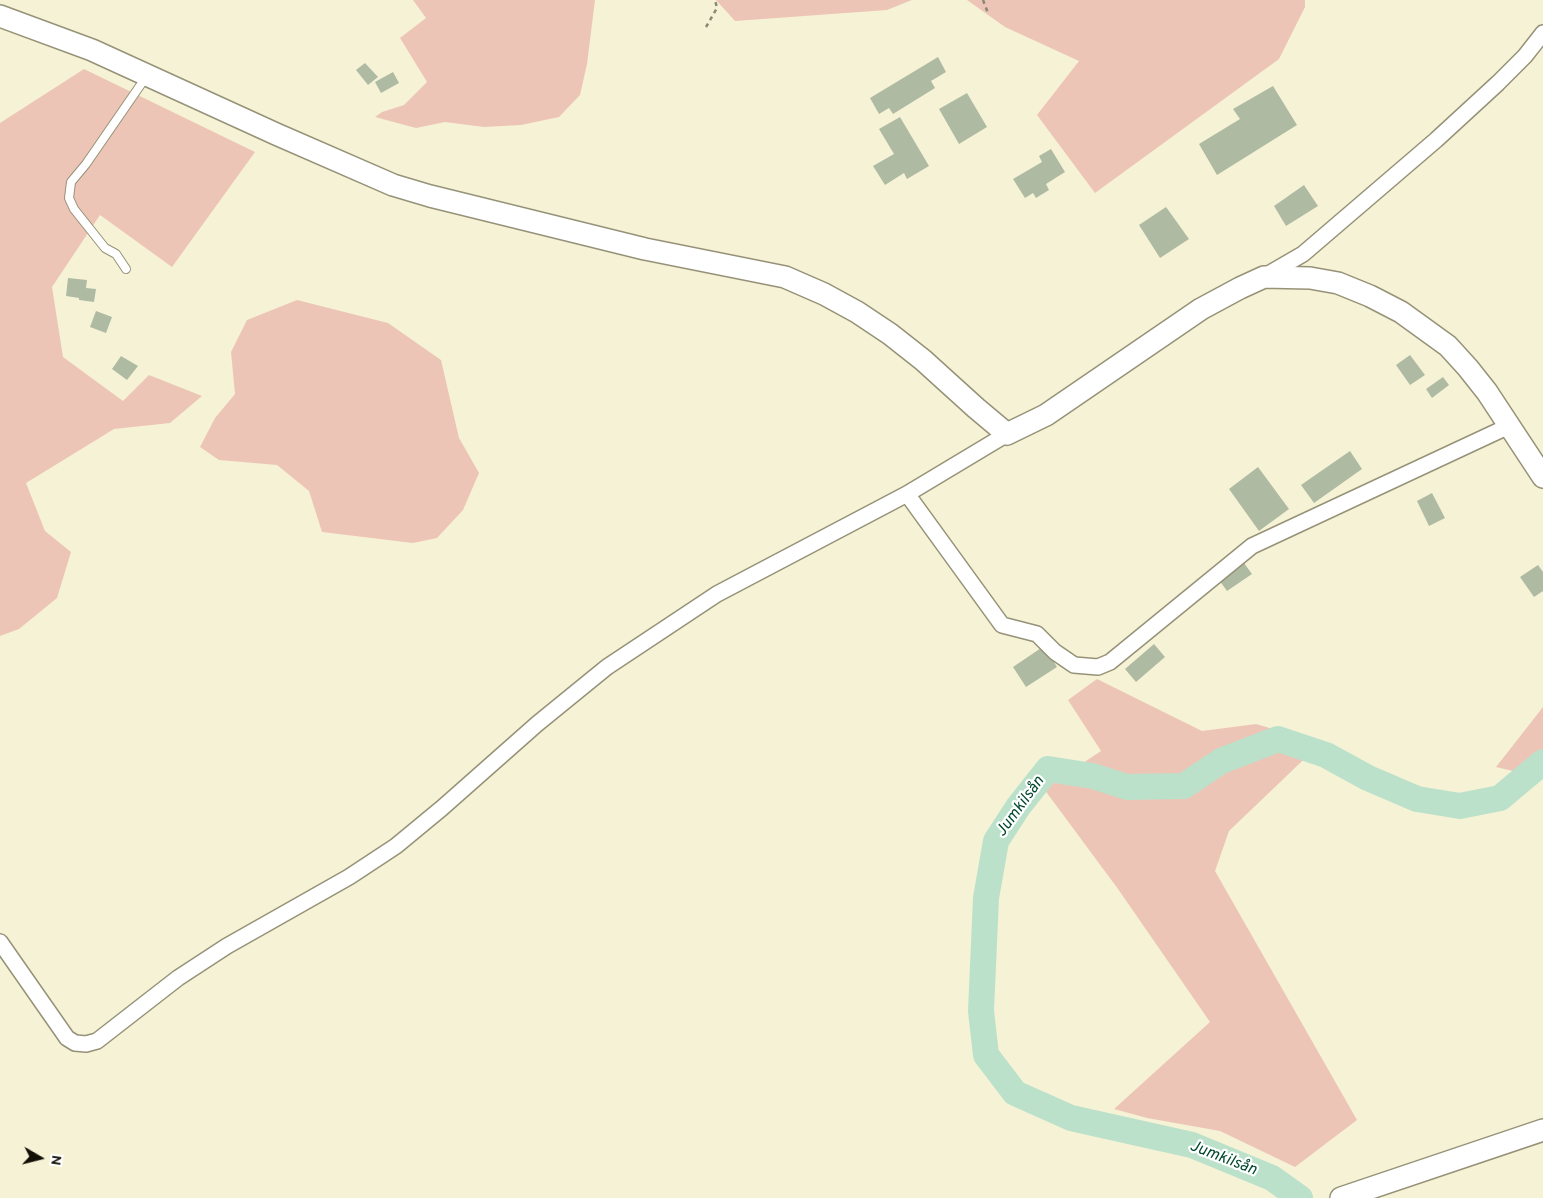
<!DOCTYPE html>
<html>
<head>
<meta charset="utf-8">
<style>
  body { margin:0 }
  #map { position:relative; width:1543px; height:1198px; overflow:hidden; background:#f6f2d6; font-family:Overpass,sans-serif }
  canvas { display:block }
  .north { position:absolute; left:15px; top:1133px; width:50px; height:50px; -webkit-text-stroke:4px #fff; paint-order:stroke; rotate:98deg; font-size:14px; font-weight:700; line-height:20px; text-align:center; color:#110f06 }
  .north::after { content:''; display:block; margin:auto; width:18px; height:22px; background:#110f06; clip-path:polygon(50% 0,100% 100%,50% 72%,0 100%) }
</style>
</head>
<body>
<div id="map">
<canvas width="1543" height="1198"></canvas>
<div class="north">N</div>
</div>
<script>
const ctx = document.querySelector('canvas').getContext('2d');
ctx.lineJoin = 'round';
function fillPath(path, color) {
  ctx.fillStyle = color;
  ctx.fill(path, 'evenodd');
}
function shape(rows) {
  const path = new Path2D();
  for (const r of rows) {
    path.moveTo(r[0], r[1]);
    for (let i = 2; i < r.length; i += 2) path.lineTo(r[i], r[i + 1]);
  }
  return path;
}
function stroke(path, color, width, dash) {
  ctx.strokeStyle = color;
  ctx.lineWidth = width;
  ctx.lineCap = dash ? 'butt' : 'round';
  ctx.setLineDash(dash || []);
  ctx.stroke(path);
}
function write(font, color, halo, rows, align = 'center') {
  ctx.font = font + ' Overpass,sans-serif';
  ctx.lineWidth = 4.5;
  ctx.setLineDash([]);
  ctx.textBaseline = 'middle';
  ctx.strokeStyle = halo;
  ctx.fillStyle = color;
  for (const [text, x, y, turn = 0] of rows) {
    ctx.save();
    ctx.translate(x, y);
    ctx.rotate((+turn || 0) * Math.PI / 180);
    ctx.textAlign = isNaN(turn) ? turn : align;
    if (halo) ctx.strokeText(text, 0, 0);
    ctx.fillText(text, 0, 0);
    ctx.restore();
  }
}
const green = shape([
  [413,0,595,0,587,64,580,95,559,117,521,125,484,127,445,122,416,128,375,117,382,112,404,105,427,82,400,38,426,18],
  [716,0,912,0,887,10,735,21],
  [967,0,1305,0,1305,7,1279,59,1095,193,1037,115,1079,61,1005,27],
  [84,69,255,152,172,267,100,215,52,287,63,357,123,401,149,375,202,396,170,423,114,429,26,483,45,531,71,552,57,598,19,629,0,636,0,123],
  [297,300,388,323,441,360,459,438,479,473,463,510,437,538,413,543,322,532,309,491,277,465,219,460,200,447,215,418,235,394,231,352,247,320],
  [1097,679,1202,731,1256,724,1321,743,1229,831,1215,871,1357,1120,1295,1167,1220,1131,1147,1118,1114,1109,1210,1022,1118,889,1044,789,1101,751,1068,700],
  [1543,707,1543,778,1496,767]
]);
const river = shape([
  [1300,1198,1272,1178,1192,1145,1071,1118,1015,1093,986,1055,981,1011,986,898,996,841,1018,807,1048,769,1093,776,1127,787,1184,786,1221,761,1278,739,1326,755,1368,778,1417,799,1460,806,1500,798,1543,762]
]);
const building = shape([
  [938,57,946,72,931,81,935,88,893,114,889,108,879,114,870,98],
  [365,63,378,77,368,85,356,70],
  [393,72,399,83,381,93,375,82],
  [1273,86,1297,125,1217,175,1199,144,1240,119,1233,109],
  [967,93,987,127,959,144,939,109],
  [900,117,929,166,907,179,904,173,885,185,873,166,894,154,879,129],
  [1051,149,1065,172,1046,184,1049,190,1036,198,1033,193,1025,198,1013,179,1042,162,1039,156],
  [1304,185,1318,206,1286,226,1274,206],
  [1166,207,1189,239,1160,258,1139,225],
  [68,278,87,280,86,288,96,289,94,302,79,300,79,298,66,296],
  [96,311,112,317,106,333,90,327],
  [1410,355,1425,375,1410,385,1396,365],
  [121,356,138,366,127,380,112,369],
  [1443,377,1449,385,1432,398,1426,389],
  [1350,451,1362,469,1314,503,1301,485],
  [1258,467,1289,509,1259,531,1229,489],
  [1432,493,1445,518,1429,526,1417,501],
  [1244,563,1252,574,1227,591,1219,580],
  [1538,565,1543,572,1543,591,1534,597,1520,577],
  [1154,644,1165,657,1136,682,1125,669],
  [1044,646,1057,667,1026,687,1013,667]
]);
const path = shape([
  [983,0,988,13],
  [706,27,717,8,715,0]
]);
const lane = shape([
  [126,269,116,254,105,248,74,209,69,198,71,182,86,164,146,77]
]);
const street = shape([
  [1265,276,1303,254,1436,140,1498,83,1525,56,1543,33],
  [907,494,1002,625,1037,634,1055,652,1074,665,1098,667,1110,662,1252,546,1509,426],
  [0,942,67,1038,75,1043,86,1044,97,1041,178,978,227,946,349,877,396,846,442,808,537,724,607,667,717,594,907,494,1007,434]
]);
const secondary = shape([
  [0,16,92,50,276,134,393,185,430,196,645,249,785,277,824,294,857,312,890,334,923,360,976,408,1007,434,1046,415,1201,309,1240,288,1264,277,1310,278,1338,283,1370,296,1401,312,1448,346,1468,368,1487,392,1543,477],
  [1341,1198,1543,1130]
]);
const waterNames = [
  ["Jumkilsån",1021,807,-54],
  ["Jumkilsån",1223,1159,21]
];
fillPath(green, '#edc5b6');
stroke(river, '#bbe1ca', 26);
fillPath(building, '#aebba2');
stroke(lane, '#969278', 10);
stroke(street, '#969278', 18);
stroke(secondary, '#969278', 24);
stroke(path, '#8b8875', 2.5, [4, 4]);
stroke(lane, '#fff', 8);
stroke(street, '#fff', 15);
stroke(secondary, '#fff', 21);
write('italic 16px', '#00482b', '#fff', waterNames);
</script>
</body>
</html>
